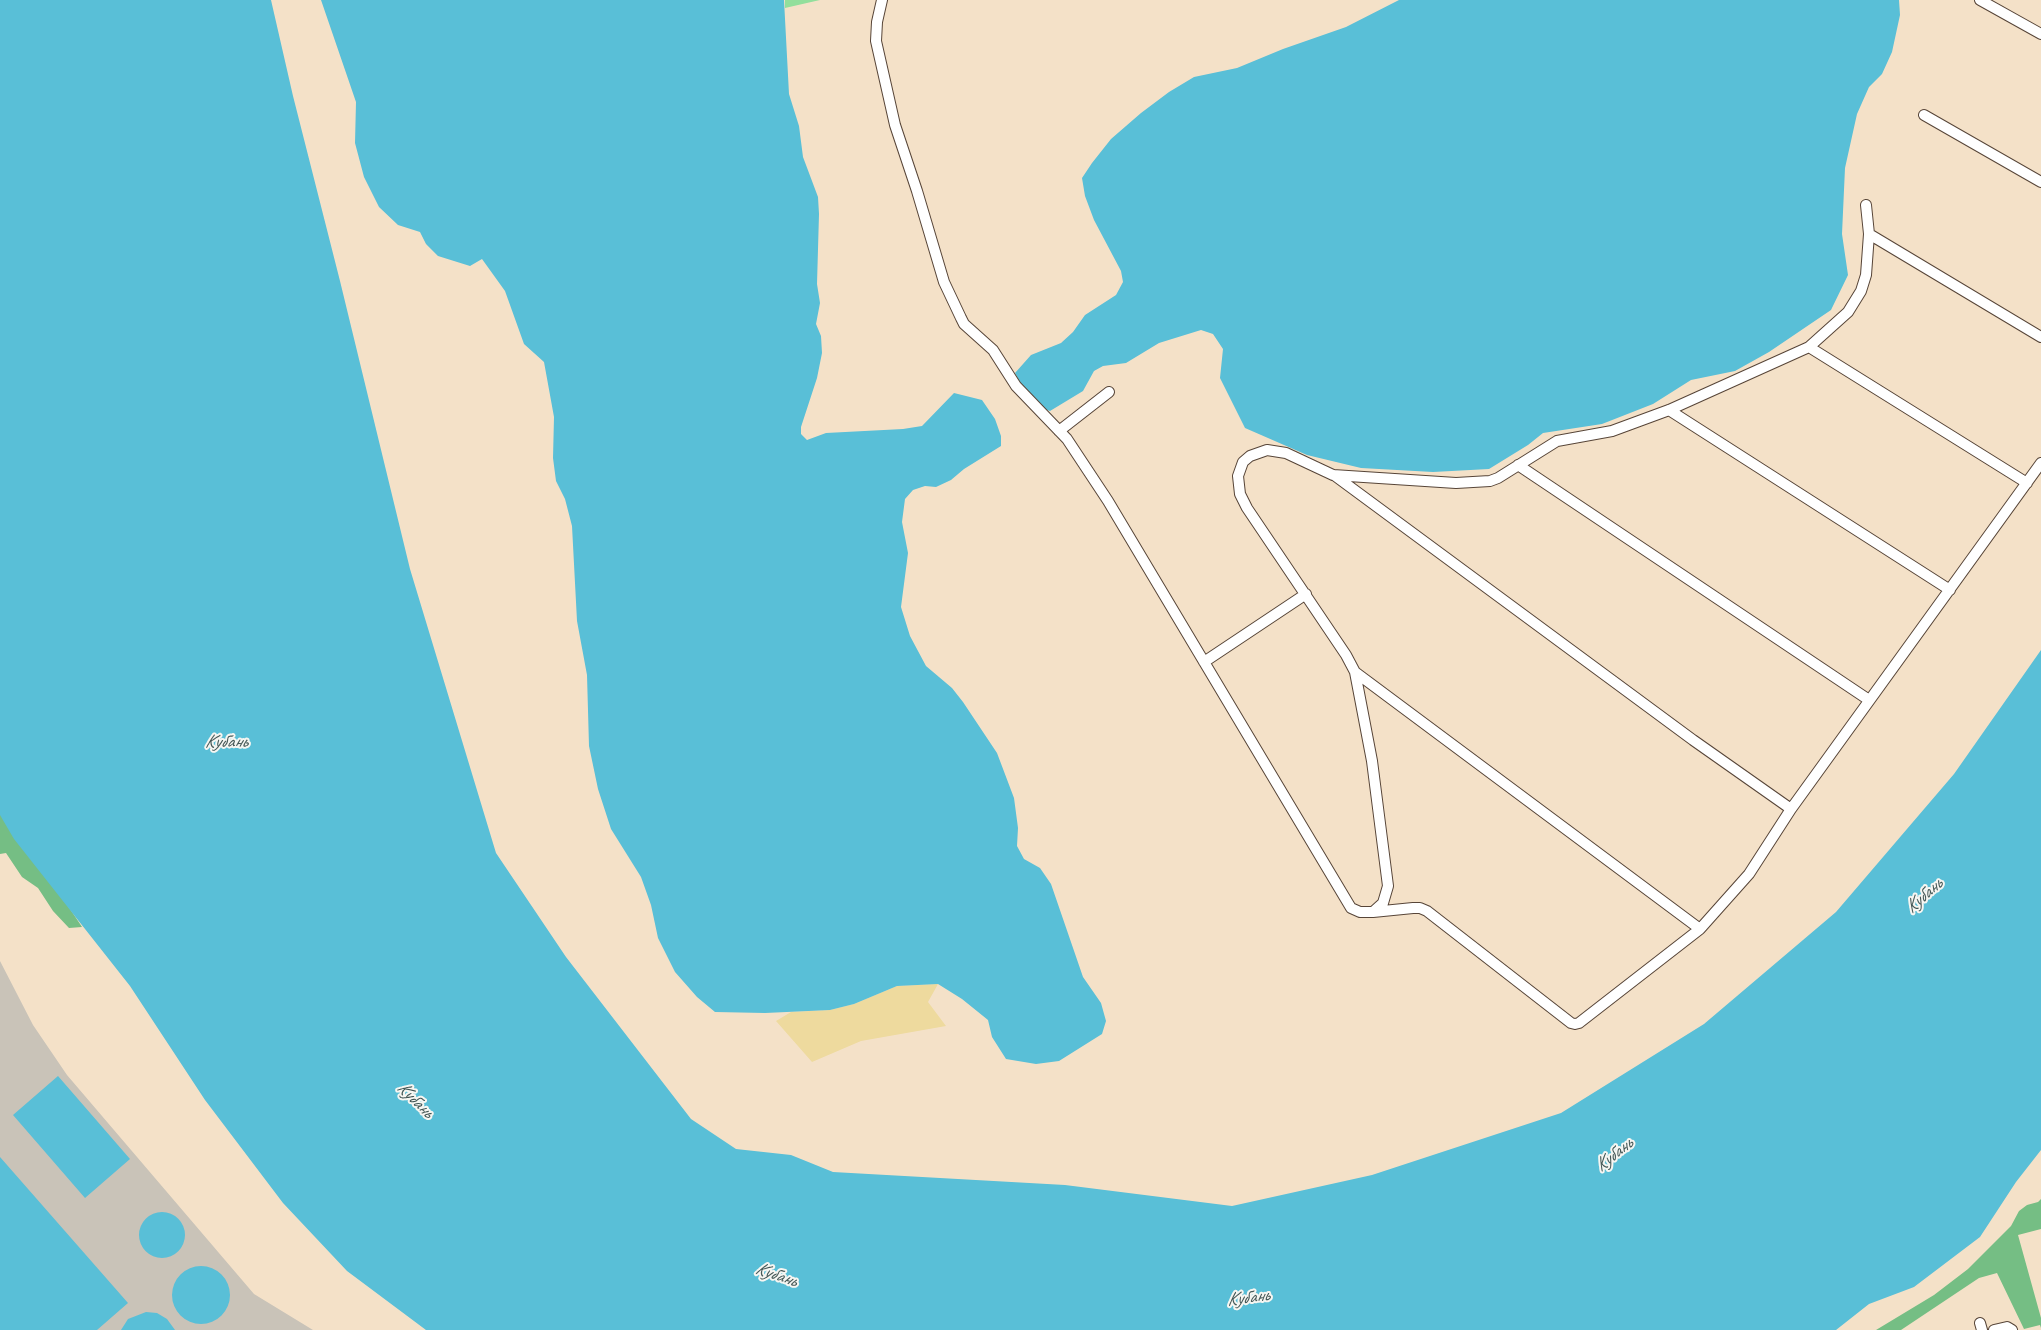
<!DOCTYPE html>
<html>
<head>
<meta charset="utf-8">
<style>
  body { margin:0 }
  canvas { display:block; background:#f4e1c8 }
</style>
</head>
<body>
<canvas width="2041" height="1330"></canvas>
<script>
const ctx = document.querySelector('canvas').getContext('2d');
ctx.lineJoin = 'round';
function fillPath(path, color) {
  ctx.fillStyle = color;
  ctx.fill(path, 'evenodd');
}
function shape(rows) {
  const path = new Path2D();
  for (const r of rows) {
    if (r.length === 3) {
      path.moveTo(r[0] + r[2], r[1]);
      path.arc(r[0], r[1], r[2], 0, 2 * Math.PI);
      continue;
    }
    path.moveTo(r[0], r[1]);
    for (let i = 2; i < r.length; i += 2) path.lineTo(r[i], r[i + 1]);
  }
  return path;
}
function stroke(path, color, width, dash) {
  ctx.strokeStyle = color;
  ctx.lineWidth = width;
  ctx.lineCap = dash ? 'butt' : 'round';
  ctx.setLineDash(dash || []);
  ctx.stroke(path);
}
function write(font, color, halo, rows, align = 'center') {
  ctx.font = font + ' Caveat,sans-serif';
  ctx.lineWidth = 4;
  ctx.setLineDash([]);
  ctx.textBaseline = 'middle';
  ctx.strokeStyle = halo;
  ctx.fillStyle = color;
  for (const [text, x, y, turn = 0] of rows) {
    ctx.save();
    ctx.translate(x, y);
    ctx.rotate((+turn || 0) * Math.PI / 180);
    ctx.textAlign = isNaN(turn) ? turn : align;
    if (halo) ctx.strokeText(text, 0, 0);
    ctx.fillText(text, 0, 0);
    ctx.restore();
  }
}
const industrial = shape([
  [0,961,33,1025,67,1075,254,1294,313,1330,0,1330]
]);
const green = shape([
  [785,0,820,0,785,8]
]);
const forest = shape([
  [0,803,82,927,69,928,53,911,38,888,22,877,6,853,0,854],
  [2041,1199,2041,1229,2018,1235,2041,1318,2041,1328,2040,1325,2024,1329,1997,1273,1979,1278,1901,1330,1876,1330,1934,1295,1968,1269,2011,1226,2019,1211,2027,1205,2038,1202]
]);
const sand = shape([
  [938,984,928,1002,946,1026,861,1041,812,1062,776,1021,791,1012,830,1010,854,1004,897,986]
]);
const water = shape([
  [0,0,271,0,293,96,340,281,410,569,496,853,566,957,691,1119,736,1149,791,1155,833,1172,1065,1185,1232,1206,1372,1175,1561,1113,1704,1024,1836,912,1954,774,2041,650,2041,1150,2016,1182,1980,1237,1914,1287,1869,1304,1836,1330,426,1330,347,1271,283,1203,205,1100,130,986,14,839,0,815],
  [784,0,789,94,799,126,803,157,818,197,819,214,817,284,820,303,816,324,821,336,822,353,817,378,801,427,801,434,807,440,826,433,903,429,922,426,954,393,982,400,995,419,1001,436,1001,446,964,469,951,480,936,487,925,486,913,490,905,499,902,522,908,553,901,607,910,636,926,666,952,688,963,702,997,753,1014,798,1018,828,1017,846,1024,859,1040,868,1051,884,1083,977,1101,1003,1106,1021,1102,1034,1059,1061,1036,1064,1006,1059,992,1037,988,1020,962,999,938,984,897,986,854,1004,830,1010,765,1013,715,1012,697,997,675,972,658,938,651,905,641,877,611,829,598,789,589,746,587,675,577,621,572,526,565,499,556,481,553,458,554,417,544,362,524,344,505,291,482,259,470,266,438,256,426,244,420,232,398,225,379,207,364,177,355,143,356,102,321,0],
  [1399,0,1899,0,1900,15,1892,52,1882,74,1869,87,1857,114,1845,168,1842,234,1848,275,1831,310,1769,352,1735,371,1691,380,1653,404,1602,424,1543,433,1528,445,1489,469,1433,472,1361,468,1307,455,1245,428,1220,378,1223,349,1213,334,1201,330,1159,343,1126,363,1103,366,1094,371,1083,391,1050,411,1039,407,1022,386,1015,373,1031,355,1061,343,1073,332,1085,315,1116,295,1123,282,1121,271,1094,220,1085,196,1082,178,1092,163,1111,139,1141,113,1169,92,1194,77,1237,68,1283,49,1346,27],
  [58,1076,130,1159,85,1198,13,1115],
  [0,1157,128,1303,97,1330,0,1330],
  [162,1235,23],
  [201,1295,29],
  [146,1312,157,1313,167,1319,175,1330,121,1330,128,1319]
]);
const minor = shape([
  [882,0,877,22,876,41,895,125,917,191,944,282,961,318,964,324,993,350,1016,386,1067,439,1108,501,1351,908,1360,912,1373,912,1413,908,1420,908,1427,911,1571,1023,1575,1024,1579,1023,1700,929,1355,672,1372,761,1388,886,1383,903,1373,912],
  [1980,0,2041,34],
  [1924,115,2041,182],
  [1866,205,1869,234,2041,337],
  [1809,347,2027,483],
  [1669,410,1950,590],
  [1059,431,1109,392],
  [1518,465,1869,700],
  [1334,475,1693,740,1791,809],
  [1204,662,1306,594],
  [1355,672,1346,655,1247,508,1240,494,1238,476,1243,462,1250,456,1267,450,1286,453,1333,475,1456,483,1490,481,1498,478,1557,441,1612,431,1669,410,1809,347,1848,312,1861,291,1866,275,1869,234],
  [1700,929,1749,874,1791,809,2041,463],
  [1980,1323,1982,1330],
  [1994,1330,2007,1327,2012,1330]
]);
const waterNames = [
  ["Кубань",226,742],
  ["Кубань",1924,896,-41],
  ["Кубань",415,1100,45],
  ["Кубань",1614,1155,-38],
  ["Кубань",776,1275,19],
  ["Кубань",1248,1298,-7]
];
fillPath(industrial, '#c9c3b8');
fillPath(green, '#92df9c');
fillPath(forest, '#75be84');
fillPath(sand, '#eeda9e');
fillPath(water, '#59bfd7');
stroke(minor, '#574538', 12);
stroke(minor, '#fff', 10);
write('italic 19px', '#445756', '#f6f6f2', waterNames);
</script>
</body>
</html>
